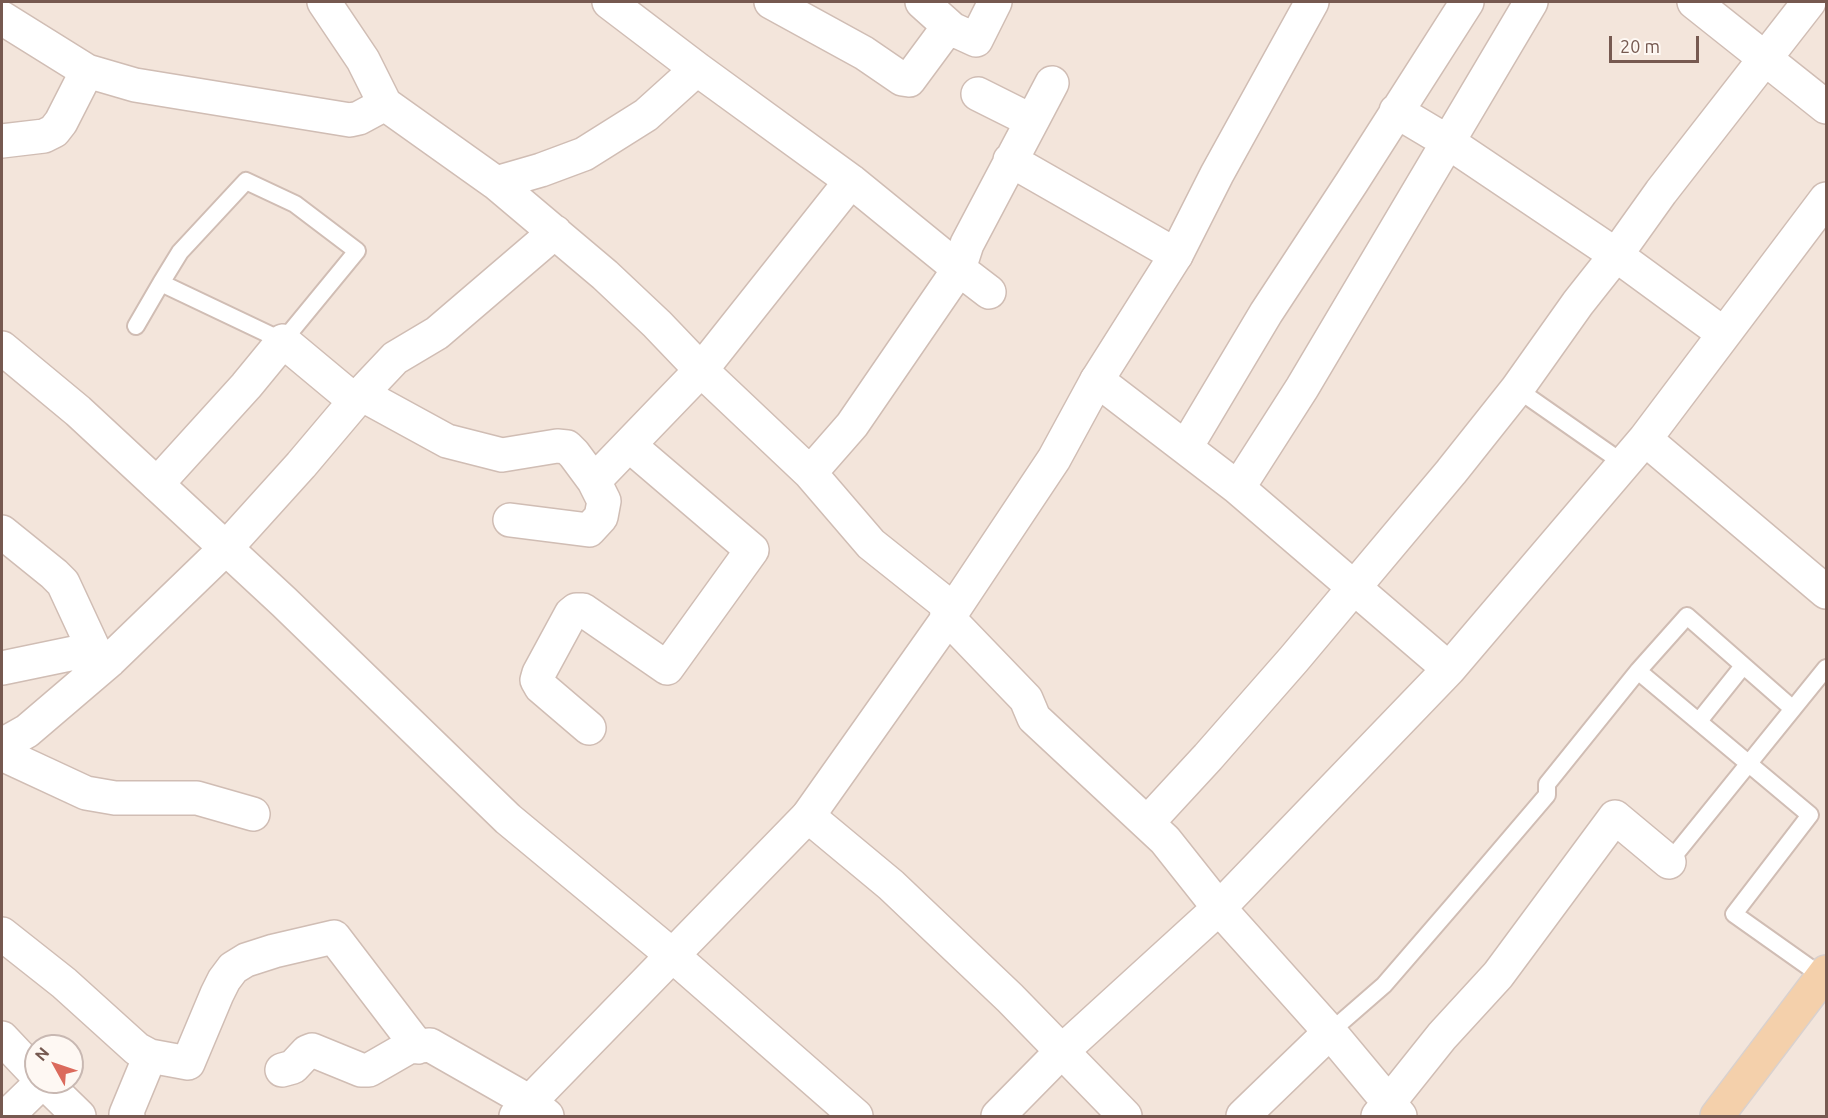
<!DOCTYPE html>
<html>
<head>
<meta charset="utf-8">
<style>
  body { margin:0 }
  #map { position:relative; width:1828px; height:1118px; overflow:hidden; background:#fbf4ec; font-family:Ubuntu,sans-serif }
  canvas { display:block }
  .frame { position:absolute; inset:0; border:3px solid #765950; pointer-events:none }
  .north { position:absolute; left:24px; top:1034px; width:60px; height:60px; box-sizing:border-box; background:#fef8f3; border:2px solid #c8b8b2; border-radius:50%; rotate:310deg; font-size:16px; font-weight:700; line-height:24px; text-align:center; color:#765950 }
  .north::after { content:''; display:block; margin:auto; width:21px; height:27px; background:#db6a5c; clip-path:polygon(50% 0,100% 100%,50% 72%,0 100%) }
  .scale { position:absolute; left:1609px; top:36px; width:90px; height:27px; box-sizing:border-box; border:3px solid #765950; border-top:0; padding-left:8px; font-size:18px; line-height:21px; white-space:nowrap; color:#765950; -webkit-text-stroke:4px #fef8f3; paint-order:stroke }
</style>
</head>
<body>
<div id="map">
<canvas width="1828" height="1118"></canvas>
<div class="frame"></div>
<div class="north">N</div>
<div class="scale">20 m</div>
</div>
<script>
const ctx = document.querySelector('canvas').getContext('2d');
ctx.lineJoin = 'round';
function fillPath(path, color) {
  ctx.fillStyle = color;
  ctx.fill(path, 'evenodd');
}
function shape(rows) {
  const path = new Path2D();
  for (const r of rows) {
    path.moveTo(r[0], r[1]);
    for (let i = 2; i < r.length; i += 2) path.lineTo(r[i], r[i + 1]);
  }
  return path;
}
function stroke(path, color, width, dash) {
  ctx.strokeStyle = color;
  ctx.lineWidth = width;
  ctx.lineCap = dash ? 'butt' : 'round';
  ctx.setLineDash(dash || []);
  ctx.stroke(path);
}
const residential = shape([
  [2,2,1826,2,1826,1116,2,1116],
  [36,1046,72,1046,72,1082,36,1082]
]);
const service = shape([
  [136,326,161,283,180,252,246,181,295,204,357,251,283,341,161,283],
  [1517,389,1623,463],
  [1638,671,1810,815,1734,914,1823,977],
  [1699,721,1743,666],
  [1669,862,1826,668],
  [1330,1032,1384,985,1454,904,1547,795,1547,784,1638,671,1687,616,1793,709]
]);
const minor = shape([
  [324,2,363,60,385,104,496,183,605,275,657,324,701,370,810,473,871,544,945,603,948,618,1026,699,1034,718,1165,840,1219,908,1330,1032,1400,1116],
  [609,2,697,69,851,181,959,269,989,292],
  [771,2,864,53,902,79,909,80,943,34,952,29],
  [922,2,952,29,976,40,995,2],
  [1694,2,1826,107],
  [2,18,87,71,135,85,350,120,359,118,385,104],
  [978,94,1032,121,1052,83],
  [1396,111,1448,142,1616,255,1724,334],
  [2,141,44,136,54,131,61,122,87,71],
  [1010,160,1176,255],
  [496,183,541,170,584,154,646,115,697,69],
  [1097,380,1238,488,1449,669],
  [361,394,447,441,502,455,557,446,567,447,574,454,594,481,604,501,601,517,589,530,510,520],
  [1645,439,1826,592],
  [1186,447,1266,313,1352,182,1467,2],
  [810,473,852,425,959,269,967,244,1032,121],
  [594,481,701,370,851,181],
  [157,484,246,386,283,341,355,401],
  [1238,488,1302,388,1531,2],
  [2,532,54,574,63,583,95,652],
  [2,668,84,651,95,652,109,661],
  [589,728,541,687,537,680,539,673,571,614,576,610,583,610,667,668,752,550,629,445],
  [2,745,27,731,109,661,226,548,301,465,361,394,395,358,437,333,555,232],
  [2,754,86,793,115,798,197,798,253,814],
  [808,816,891,885,1010,998,1125,1116],
  [1148,822,1208,757,1294,659,1451,472,1517,389,1578,303,1616,255,1661,192,1809,2],
  [2,934,64,983,137,1049,150,1056,188,1063,217,994,224,980,233,968,246,960,274,951,334,937,418,1047],
  [2,1038,36,1074],
  [282,1070,293,1067,307,1052,312,1050,361,1070,369,1070,409,1047,430,1045,530,1102,547,1116],
  [44,1082,79,1116],
  [7,1116,42,1082],
  [128,1116,126,1114,150,1056],
  [998,1116,1061,1052,1219,908,1449,669,1645,439,1826,199],
  [1243,1116,1330,1032],
  [1378,1116,1442,1036,1498,975,1615,817,1669,862]
]);
const tertiary = shape([
  [2,348,78,411,284,602,508,819,672,955,856,1116],
  [516,1116,808,816,871,727,948,618,1054,459,1097,380,1176,255,1217,174,1312,2]
]);
const primary = shape([
  [1717,1116,1826,972]
]);
fillPath(residential, '#f3e5db');
stroke(service, '#d0bdb4', 20);
stroke(minor, '#d0bdb4', 36);
stroke(tertiary, '#d0bdb4', 36);
stroke(primary, '#d9d1ce', 36);
stroke(service, '#fff', 16);
stroke(minor, '#fff', 33);
stroke(tertiary, '#fff', 33);
stroke(primary, '#f4d0ab', 33);
</script>
</body>
</html>
